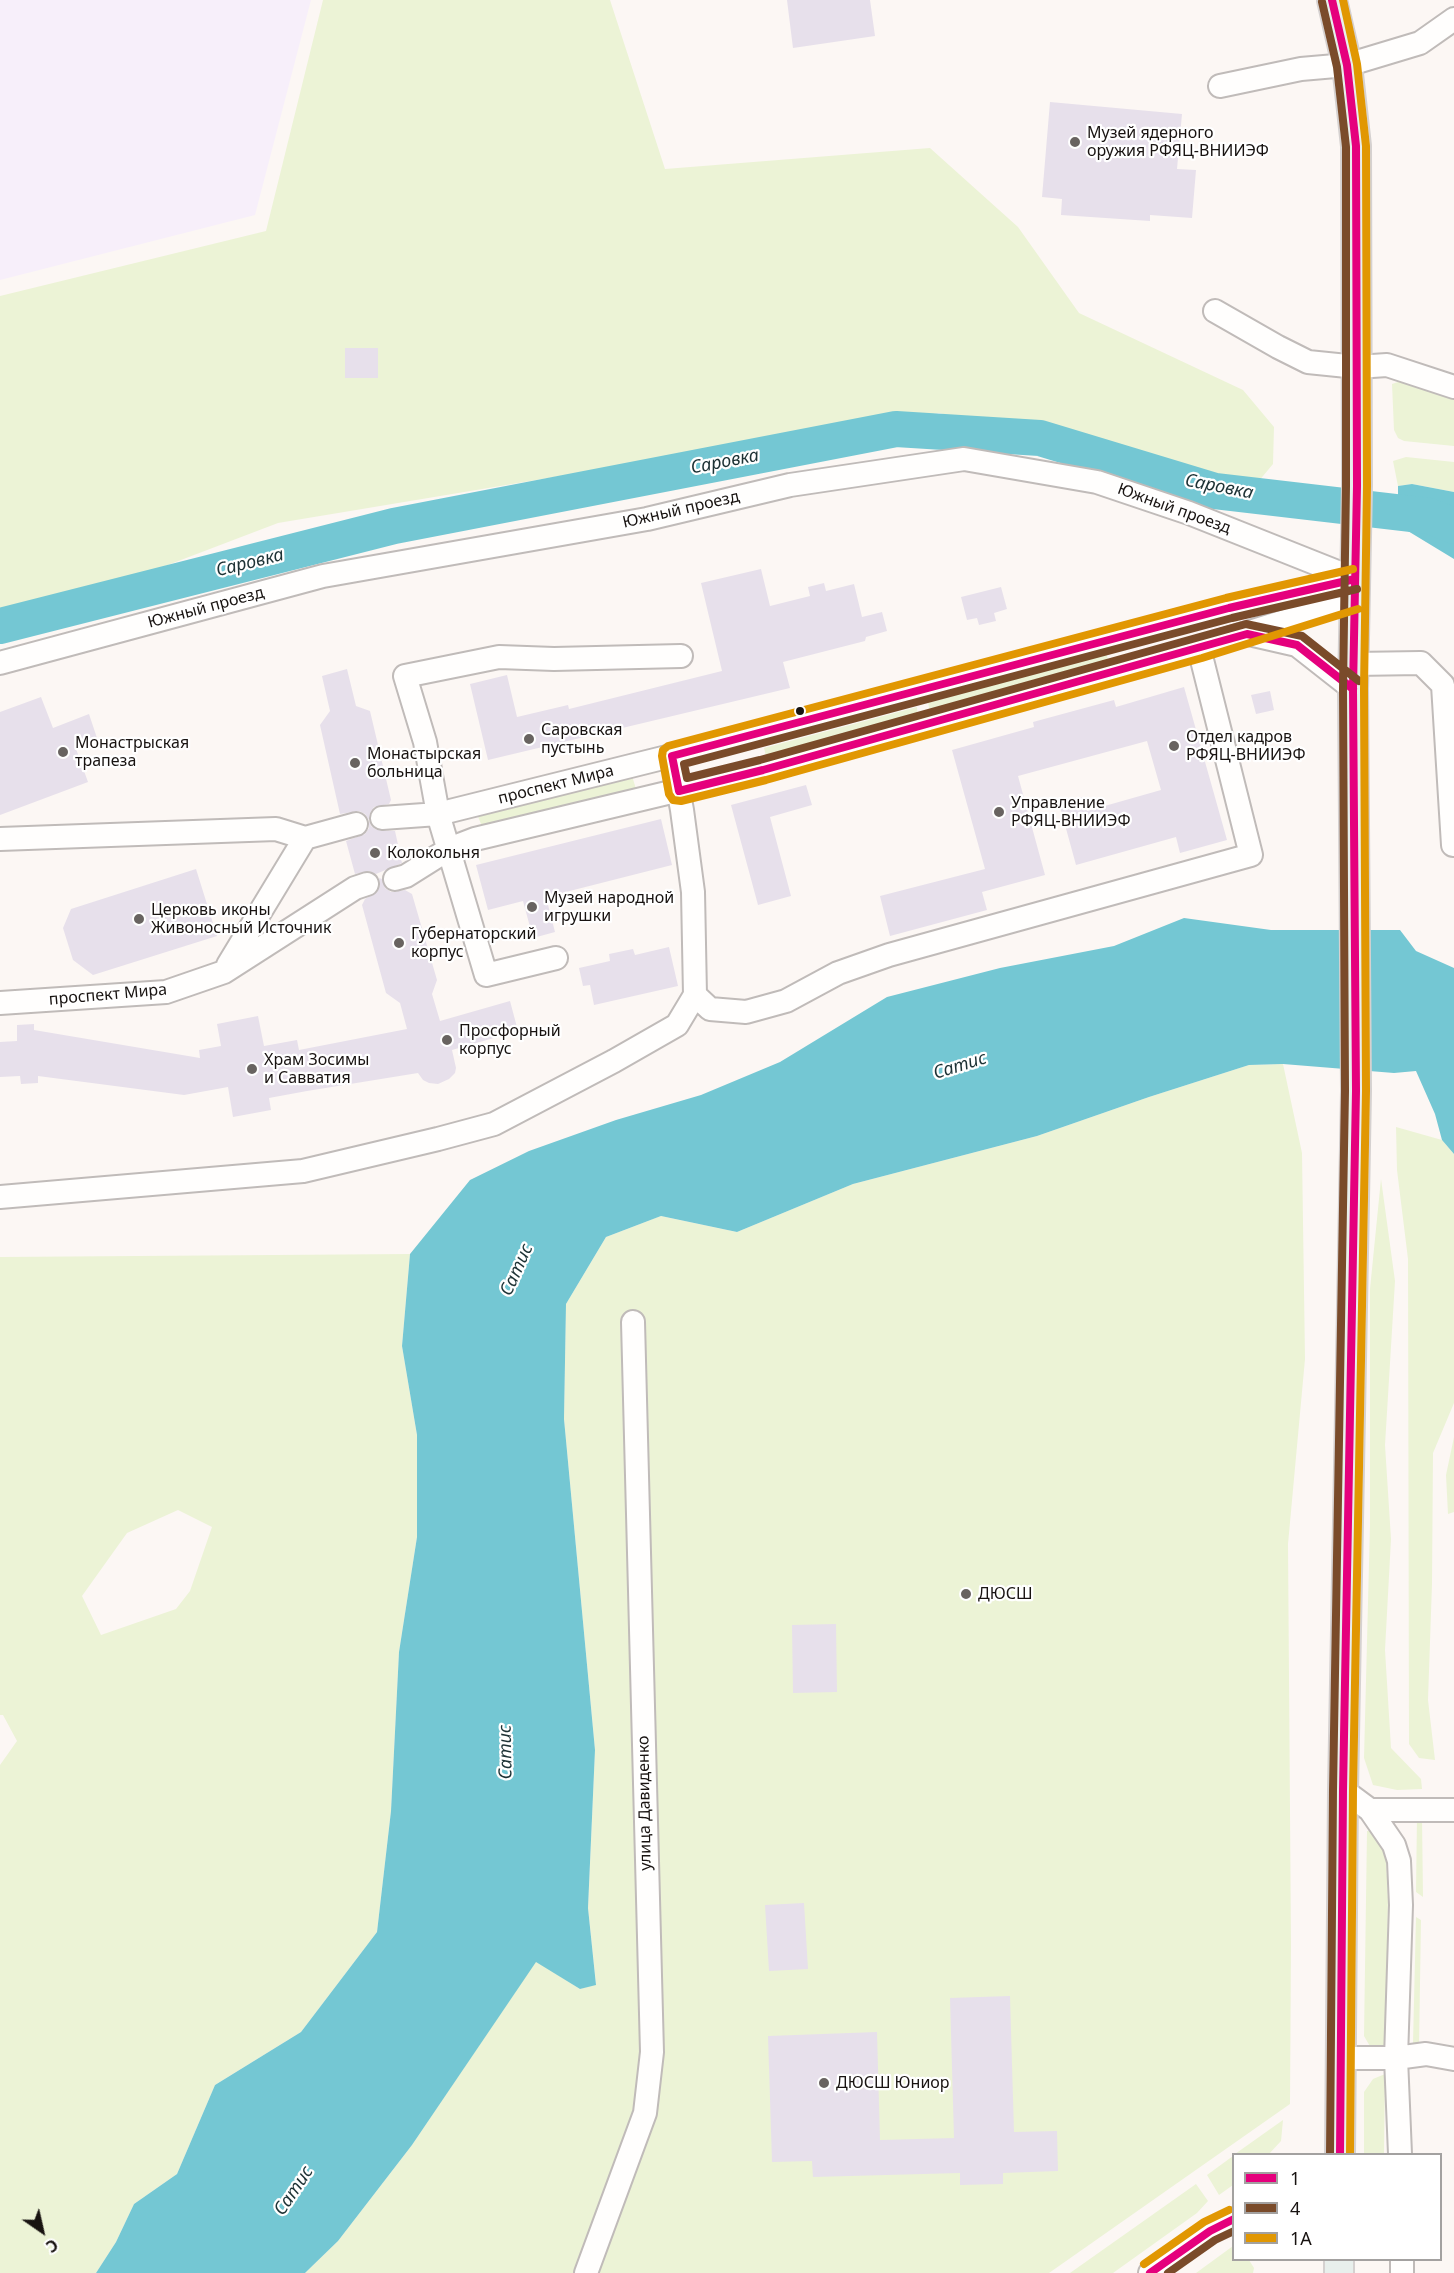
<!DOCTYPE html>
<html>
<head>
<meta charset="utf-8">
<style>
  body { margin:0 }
  #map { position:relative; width:1454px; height:2273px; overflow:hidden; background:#fcf7f4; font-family:"Noto Sans",sans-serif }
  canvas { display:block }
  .legend { position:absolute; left:1232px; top:2153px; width:210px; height:108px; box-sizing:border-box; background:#fff; border:2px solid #a3a1a0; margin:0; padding:8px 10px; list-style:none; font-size:18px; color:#181311 }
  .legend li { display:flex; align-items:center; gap:12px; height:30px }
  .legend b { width:30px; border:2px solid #a3a1a0 }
  .north { position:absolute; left:12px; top:2201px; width:60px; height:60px; -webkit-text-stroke:4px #fff; paint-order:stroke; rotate:146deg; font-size:16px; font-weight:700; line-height:24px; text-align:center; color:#181311 }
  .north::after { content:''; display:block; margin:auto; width:21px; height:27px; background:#181311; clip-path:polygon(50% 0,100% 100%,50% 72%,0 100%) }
</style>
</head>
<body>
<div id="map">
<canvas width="1454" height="2273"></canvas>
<ul class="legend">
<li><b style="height:8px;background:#e5007d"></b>1</li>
<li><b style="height:8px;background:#7a4b2a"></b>4</li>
<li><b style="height:8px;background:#e19702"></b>1А</li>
</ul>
<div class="north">С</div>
</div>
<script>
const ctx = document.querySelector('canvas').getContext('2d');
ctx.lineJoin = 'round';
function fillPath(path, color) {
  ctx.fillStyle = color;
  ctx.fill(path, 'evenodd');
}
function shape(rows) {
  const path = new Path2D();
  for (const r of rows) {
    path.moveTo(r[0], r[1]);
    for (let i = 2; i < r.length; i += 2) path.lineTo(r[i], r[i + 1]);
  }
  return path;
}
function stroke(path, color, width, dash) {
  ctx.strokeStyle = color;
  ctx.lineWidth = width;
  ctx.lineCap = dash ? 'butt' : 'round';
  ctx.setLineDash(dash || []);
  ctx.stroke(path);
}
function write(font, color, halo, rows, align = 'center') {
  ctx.font = font + ' "Noto Sans",sans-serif';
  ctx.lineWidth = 4.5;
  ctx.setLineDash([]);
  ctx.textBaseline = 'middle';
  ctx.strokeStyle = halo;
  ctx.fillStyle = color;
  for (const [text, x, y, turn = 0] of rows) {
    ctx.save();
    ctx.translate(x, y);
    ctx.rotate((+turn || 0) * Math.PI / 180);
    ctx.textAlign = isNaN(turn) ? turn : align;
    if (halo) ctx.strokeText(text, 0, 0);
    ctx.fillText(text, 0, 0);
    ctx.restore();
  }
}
const industrial = shape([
  [0,0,311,0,255,215,0,280]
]);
const green = shape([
  [323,0,610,0,665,169,930,148,1018,227,1079,313,1243,390,1274,427,1273,464,1248,494,939,413,278,523,0,629,0,296,266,231],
  [1404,380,1417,382,1454,399,1454,446,1404,441,1398,438,1394,430,1392,384],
  [1406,457,1454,462,1454,492,1412,484,1398,486,1393,461],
  [1106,652,1109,664,931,715,928,703],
  [917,707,918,719,767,760,764,748],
  [632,776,637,792,483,829,477,814],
  [1283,1064,1302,1153,1305,1359,1288,1544,1291,1944,1290,2104,1049,2273,305,2273,338,2241,412,2145,536,1961,580,1989,596,1984,588,1908,595,1750,564,1419,566,1304,606,1237,661,1216,737,1232,853,1184,1037,1136,1149,1097,1249,1065],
  [1396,1127,1442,1140,1454,1154,1454,1403,1433,1453,1432,1584,1428,1700,1435,1760,1419,1758,1409,1744,1408,1259,1397,1170],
  [1381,1179,1395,1281,1385,1445,1391,1539,1385,1650,1391,1748,1421,1779,1422,1789,1397,1790,1373,1785,1364,1758,1370,1525,1370,1289],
  [410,1254,402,1346,417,1435,417,1537,399,1652,391,1811,377,1932,301,2032,215,2085,177,2174,134,2204,116,2242,96,2273,0,2273,0,1765,17,1741,3,1715,0,1715,0,1257],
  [178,1510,212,1527,190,1591,176,1609,101,1635,82,1596,127,1533],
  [1454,1437,1454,1512,1448,1514,1446,1475],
  [1417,1816,1422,1818,1423,1897,1416,1892],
  [1367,1831,1373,1831,1381,1844,1386,1856,1388,1898,1386,2050,1371,2048,1364,2036],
  [1416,1917,1421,1920,1419,2047,1413,2043],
  [1385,2074,1384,2154,1364,2154,1364,2092,1373,2079],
  [1283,2120,1281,2141,1269,2154,1235,2154],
  [1233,2156,1233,2185,1219,2195,1207,2175],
  [1196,2184,1208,2201,1197,2213,1113,2273,1070,2273],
  [1233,2246,1234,2260,1249,2260,1254,2268,1253,2273,1196,2273]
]);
const water = shape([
  [1412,484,1454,492,1454,559,1398,525,1398,486],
  [1184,918,1271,930,1400,930,1416,951,1454,968,1454,1154,1442,1140,1435,1114,1416,1071,1394,1073,1283,1064,1249,1065,1149,1097,1037,1136,853,1184,737,1232,661,1216,606,1237,566,1304,564,1419,595,1750,588,1908,596,1985,580,1989,536,1962,412,2145,338,2241,305,2273,96,2273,116,2242,134,2204,177,2174,215,2085,301,2032,377,1932,391,1811,399,1652,417,1537,417,1435,402,1346,410,1254,470,1180,529,1151,616,1120,701,1095,780,1062,887,997,1000,968,1114,946]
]);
const river = shape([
  [0,626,394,526,896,429,1040,438,1215,491,1429,516,1454,526]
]);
const building = shape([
  [787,0,870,0,875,36,793,48],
  [1050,102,1182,114,1177,169,1196,170,1192,218,1150,215,1150,221,1061,215,1062,199,1042,197],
  [345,348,378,348,378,378,345,378],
  [761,569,770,606,810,596,808,587,824,583,826,591,854,584,862,617,882,612,887,631,866,637,865,641,783,662,790,688,488,760,470,684,507,675,517,717,568,705,569,709,722,671,701,583],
  [1001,587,1007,609,994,613,996,621,979,625,977,618,967,620,961,597],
  [347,669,356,706,370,711,391,800,389,804,374,807,370,813,369,820,365,814,359,811,340,814,320,725,330,711,322,676],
  [1184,687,1227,840,1180,853,1176,837,1076,865,1059,803,1082,797,1087,811,1161,790,1147,741,1018,776,1045,875,982,892,987,910,890,936,880,896,985,869,952,750,1034,727,1033,722,1114,700,1116,707],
  [1270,691,1274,710,1256,714,1251,695],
  [41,697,53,728,89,714,97,738,75,746,88,782,0,815,0,712],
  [806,785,812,805,770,817,791,896,758,905,731,805],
  [661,819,672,865,546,897,555,932,533,938,523,901,488,910,476,865],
  [369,820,371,826,377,830,395,831,402,863,376,874,369,871,355,874,346,841,365,834,369,828],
  [196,869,217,936,93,975,73,960,63,928,71,909],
  [379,878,382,879,385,888,391,892,405,890,412,894,437,980,432,994,440,1021,510,1001,518,1031,452,1050,456,1068,455,1073,449,1079,438,1084,429,1083,423,1080,418,1073,307,1091,269,1098,271,1110,233,1117,228,1087,184,1095,38,1076,38,1083,21,1084,20,1076,0,1077,0,1042,17,1041,17,1025,34,1024,34,1030,200,1058,199,1050,221,1046,217,1024,258,1016,264,1046,297,1040,299,1050,407,1029,400,1003,386,993,362,905,365,899,377,892,380,886],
  [669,947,678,986,594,1005,590,985,583,986,579,968,610,961,609,954,633,949,635,955],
  [836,1624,837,1692,793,1693,792,1625],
  [804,1903,808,1969,769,1971,765,1905],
  [1010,1996,1014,2132,1057,2131,1058,2171,1003,2173,1003,2184,960,2185,960,2173,813,2177,812,2161,772,2162,768,2036,877,2032,880,2140,954,2138,950,1998]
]);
const minor = shape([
  [1220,86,1301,69,1347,65,1420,43,1454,19],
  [1215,311,1278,347,1308,362,1357,367,1387,365,1454,387],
  [1249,634,1297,645,1353,689],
  [0,663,323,576,647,519,790,485,964,459,1097,482,1189,513,1355,579],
  [1354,664,1421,663,1443,685,1453,845],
  [382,818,438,814,755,735,1229,608,1355,579],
  [0,839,276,829,305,838,356,824],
  [395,879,406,876,449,849,475,839,763,770,1199,648,1355,599],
  [556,958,486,975,438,814,425,742,405,676,499,657,554,659,681,656],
  [228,965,305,838],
  [695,995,710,1009,746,1012,786,1001,838,973,889,955,1251,855,1199,648],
  [0,1003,166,992,224,972,355,888,367,884],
  [0,1197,303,1171,438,1139,494,1124,614,1061,677,1025,695,995,693,892,682,810,672,756],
  [1343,1790,1370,1810,1394,1845,1399,1861,1401,1905,1396,2058,1400,2154],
  [1370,1810,1454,1810],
  [1340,2058,1396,2058,1426,2054,1454,2059],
  [586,2273,645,2113,652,2052,633,1322],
  [1150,2273,1210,2231,1234,2219],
  [1402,2273,1402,2260]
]);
const major = shape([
  [1332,0,1347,65,1356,146,1357,486,1353,689,1356,1091,1343,1790,1340,2154],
  [1339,2273,1339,2260]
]);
const bus1 = shape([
  [1332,0,1347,65,1356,146,1357,486,1353,689,1356,1091,1343,1790,1340,2154],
  [1353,689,1297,645,1247,634,763,770,679,791,672,756,1229,608,1355,579],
  [1150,2273,1210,2231,1234,2219]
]);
const bus2 = shape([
  [1322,2,1337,67,1346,147,1346,486,1343,689,1345,1091,1333,1790,1330,2154],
  [1357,589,1232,618,684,764,687,778,760,760,1246,624,1302,636,1359,681],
  [1168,2273,1215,2240,1234,2231]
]);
const bus3 = shape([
  [1343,0,1357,64,1366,146,1367,486,1364,689,1366,1091,1353,1790,1350,2154],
  [1353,569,1226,598,668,746,663,750,662,756,669,794,673,800,681,801,766,780,1202,658,1358,609],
  [1144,2264,1204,2222,1229,2210]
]);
const markers = [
  [1075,142,6,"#686360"],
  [800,711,5,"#181311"],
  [529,739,6,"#686360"],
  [1174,746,6,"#686360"],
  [63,752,6,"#686360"],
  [355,763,6,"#686360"],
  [999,812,6,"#686360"],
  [375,853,6,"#686360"],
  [532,907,6,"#686360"],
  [139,919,6,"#686360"],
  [399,943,6,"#686360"],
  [447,1040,6,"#686360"],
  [252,1069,6,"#686360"],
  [966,1594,6,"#686360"],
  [824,2083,6,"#686360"]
];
const poiNames = [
  ["Музей ядерного",1087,133],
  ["оружия РФЯЦ-ВНИИЭФ",1087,151],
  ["Саровская",541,730],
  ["пустынь",541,748],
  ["Отдел кадров",1186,737],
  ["РФЯЦ-ВНИИЭФ",1186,755],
  ["Монастрыская",75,743],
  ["трапеза",75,761],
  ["Монастырская",367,754],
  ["больница",367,772],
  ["Управление",1011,803],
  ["РФЯЦ-ВНИИЭФ",1011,821],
  ["Колокольня",387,853],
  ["Музей народной",544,898],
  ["игрушки",544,916],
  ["Церковь иконы",151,910],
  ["Живоносный Источник",151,928],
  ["Губернаторский",411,934],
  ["корпус",411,952],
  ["Просфорный",459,1031],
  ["корпус",459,1049],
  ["Храм Зосимы",264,1060],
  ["и Савватия",264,1078],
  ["ДЮСШ",978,1594],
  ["ДЮСШ Юниор",836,2083]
];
const streetNames = [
  ["Южный проезд",1174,509,20],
  ["Южный проезд",681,510,-13],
  ["Южный проезд",206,608,-15],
  ["проспект Мира",556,785,-14],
  ["проспект Мира",108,995,-5],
  ["улица Давиденко",645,1803,-91]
];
const waterNames = [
  ["Саровка",725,462,-11],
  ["Саровка",1219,487,11],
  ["Саровка",250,563,-14],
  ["Сатис",960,1066,-17],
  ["Сатис",517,1270,-66],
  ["Сатис",506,1752,-91],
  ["Сатис",294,2191,-56]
];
fillPath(industrial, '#f7effa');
fillPath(green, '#ecf3d6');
fillPath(water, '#74c7d3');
stroke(river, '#74c7d3', 36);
fillPath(building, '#e7e0eb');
stroke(minor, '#c0bbb9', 26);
stroke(major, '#d5d1d0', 32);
stroke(minor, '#fffefd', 22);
stroke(major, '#e8efec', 28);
stroke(bus1, '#e5007d', 8);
stroke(bus2, '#7a4b2a', 8);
stroke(bus3, '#e19702', 8);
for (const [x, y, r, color] of markers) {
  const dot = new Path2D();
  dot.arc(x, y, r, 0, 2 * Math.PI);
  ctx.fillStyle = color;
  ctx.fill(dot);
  stroke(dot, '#fff', 2);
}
write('16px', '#181311', '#fff', poiNames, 'left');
write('16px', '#181311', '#fff', streetNames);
write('italic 18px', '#1d3235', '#fff', waterNames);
</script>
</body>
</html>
